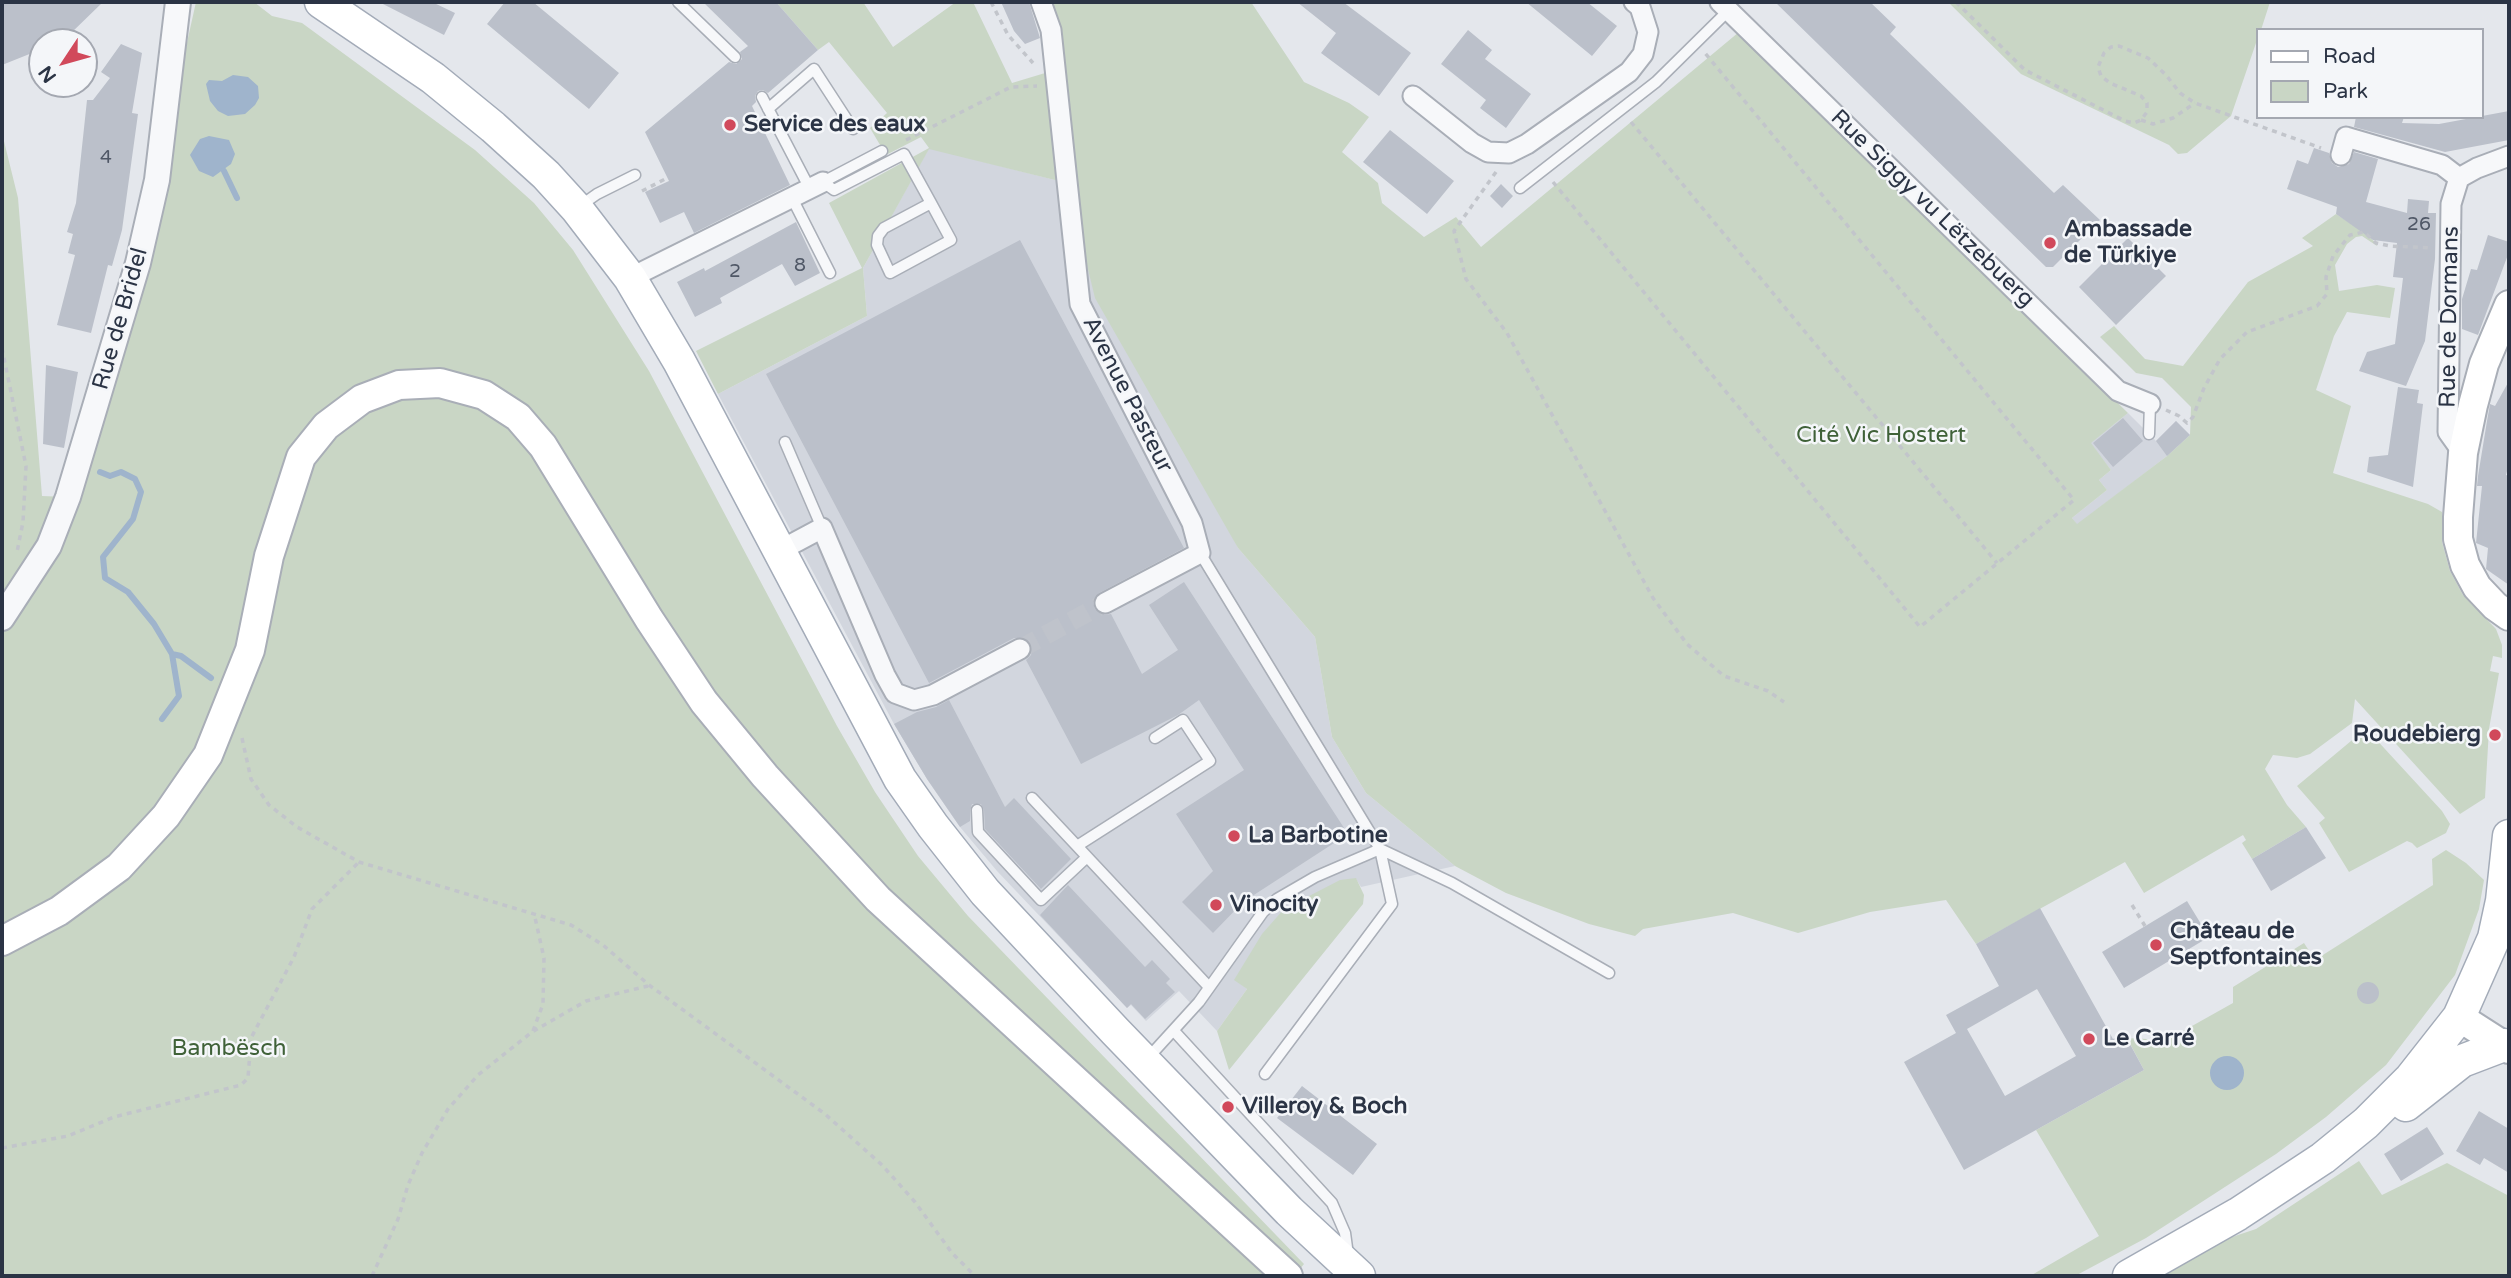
<!DOCTYPE html>
<html>
<head>
<meta charset="utf-8">
<style>
  body { margin:0 }
  #map { position:relative; width:2511px; height:1278px; overflow:hidden; background:#e4e7ec; font-family:"Varela Round",sans-serif }
  canvas { display:block }
  .frame { position:absolute; inset:0; border:4px solid #2b3445; pointer-events:none }
  .legend { position:absolute; left:2256px; top:28px; width:228px; height:91px; box-sizing:border-box; background:#f4f6f9; border:2px solid #a4a8b1; margin:0; padding:9px 12px; list-style:none; font-size:21px; color:#2b3445 }
  .legend li { display:flex; align-items:center; gap:14px; height:35px }
  .legend b { width:35px; border:2px solid #a4a8b1 }
  .north { position:absolute; left:28px; top:28px; width:70px; height:70px; box-sizing:border-box; background:#f4f6f9; border:2px solid #a4a8b1; border-radius:50%; rotate:234deg; font-size:19px; font-weight:700; line-height:28px; text-align:center; color:#2b3445 }
  .north::after { content:''; display:block; margin:auto; width:24px; height:32px; background:#d1495b; clip-path:polygon(50% 0,100% 100%,50% 72%,0 100%) }
</style>
</head>
<body>
<div id="map">
<canvas width="2511" height="1278"></canvas>
<div class="frame"></div>
<ul class="legend">
<li><b style="height:9px;background:#fff"></b>Road</li>
<li><b style="height:19px;background:#c9d6c5"></b>Park</li>
</ul>
<div class="north">N</div>
</div>
<script>
const ctx = document.querySelector('canvas').getContext('2d');
ctx.lineJoin = 'round';
function fillPath(path, color) {
  ctx.fillStyle = color;
  ctx.fill(path, 'evenodd');
}
function shape(rows) {
  const path = new Path2D();
  for (const r of rows) {
    if (r.length === 3) {
      path.moveTo(r[0] + r[2], r[1]);
      path.arc(r[0], r[1], r[2], 0, 2 * Math.PI);
      continue;
    }
    path.moveTo(r[0], r[1]);
    for (let i = 2; i < r.length; i += 2) path.lineTo(r[i], r[i + 1]);
  }
  return path;
}
function stroke(path, color, width, dash) {
  ctx.strokeStyle = color;
  ctx.lineWidth = width;
  ctx.lineCap = dash ? 'butt' : 'round';
  ctx.setLineDash(dash || []);
  ctx.stroke(path);
}
function write(font, color, halo, rows, align = 'center') {
  ctx.font = font + ' "Varela Round",sans-serif';
  ctx.lineWidth = 5;
  ctx.setLineDash([]);
  ctx.textBaseline = 'middle';
  ctx.strokeStyle = halo;
  ctx.fillStyle = color;
  for (const [text, x, y, turn = 0] of rows) {
    ctx.save();
    ctx.translate(x, y);
    ctx.rotate((+turn || 0) * Math.PI / 180);
    ctx.textAlign = isNaN(turn) ? turn : align;
    if (halo) ctx.strokeText(text, 0, 0);
    ctx.fillText(text, 0, 0);
    ctx.restore();
  }
}
const built = shape([
  [929,148,1067,183,1238,548,1315,637,1332,737,1366,793,1455,866,1361,887,1356,879,1235,979,1247,989,1217,1031,1179,991,1146,1021,1131,1005,1127,1008,997,871,960,827,927,779,894,724,718,394,867,316,863,268],
  [2128,413,2156,441,2176,421,2190,435,2167,456,2077,525,2072,518,2107,490,2099,480,2111,470,2090,443]
]);
const green = shape([
  [196,2,254,2,272,16,302,23,475,150,534,203,573,250,649,371,837,726,875,792,918,856,968,916,1304,1264,1294,1276,2,1276,2,133,18,198,42,496,67,497,138,263],
  [776,2,863,2,893,47,956,2,973,2,1012,83,1055,70,1041,2,1251,2,1304,82,1349,103,1369,117,1342,152,1378,183,1382,203,1424,237,1456,217,1481,247,1739,32,2128,413,2091,443,2111,470,2099,480,2107,490,2072,518,2077,524,2167,456,2190,435,2191,407,2162,378,2136,373,2100,337,2114,326,2145,359,2183,366,2248,282,2313,246,2302,238,2336,214,2364,232,2376,243,2377,246,2362,236,2356,237,2347,244,2335,265,2339,291,2377,285,2395,288,2390,318,2347,312,2334,336,2316,390,2351,406,2333,473,2428,504,2442,512,2442,542,2450,571,2463,595,2496,629,2502,645,2502,658,2493,656,2490,671,2499,673,2489,729,2485,798,2460,814,2355,699,2352,723,2310,754,2297,758,2273,755,2265,769,2287,805,2306,827,2252,859,2242,843,2246,840,2243,835,2144,893,2125,862,1976,944,1946,900,1870,912,1798,933,1733,913,1643,929,1635,936,1589,924,1506,893,1455,866,1366,793,1332,737,1315,637,1238,548,1095,298,1067,183,929,149,863,268,867,316,718,394,696,351,862,268,829,203,929,148,921,137,886,155,870,128,887,113,829,42,818,50],
  [1948,2,2270,2,2261,30,2257,30,2257,40,2231,116,2187,153,2178,154,2169,145,2021,74],
  [2364,733,2373,736,2442,811,2450,824,2446,833,2417,848,2412,843,2407,841,2349,872,2319,823,2325,818,2297,786,2357,736],
  [2446,850,2466,863,2484,880,2479,909,2455,975,2386,1065,2326,1117,2276,1154,2146,1238,2075,1276,2030,1276,2099,1236,2036,1130,2144,1070,2127,1038,2167,1040,2233,1003,2233,987,2304,943,2315,960,2433,885,2432,859],
  [1356,878,1364,895,1363,904,1229,1070,1217,1031,1247,989,1234,980,1262,934,1284,909,1340,880],
  [2359,1161,2382,1195,2447,1163,2509,1196,2509,1276,2164,1276,2174,1267,2220,1241,2256,1229]
]);
const water = shape([
  [233,75,248,77,258,86,259,98,255,105,245,114,228,116,218,111,210,101,206,84,209,80,222,81],
  [209,136,229,140,235,154,231,164,213,177,199,171,190,155,200,139],
  [2227,1073,17]
]);
const stream = shape([
  [224,171,237,198],
  [100,472,110,476,121,472,135,479,141,492,133,519,103,557,105,578,128,592,154,624,172,654,179,696,162,719],
  [172,654,181,656,211,678]
]);
const building = shape([
  [2,2,103,2,68,36,56,42,42,42,42,49,2,65],
  [379,2,432,2,455,13,444,35],
  [505,2,533,2,619,73,589,109,487,24],
  [703,2,776,2,818,50,768,93,763,90,758,91,755,96,756,102,752,106,790,185,694,233,684,212,660,223,645,192,669,181,645,132,729,62,736,64,742,59,740,52,748,46],
  [1001,2,1029,2,1040,38,1025,44,1014,31],
  [1297,2,1343,2,1411,53,1379,96,1321,53,1336,33],
  [1526,2,1587,2,1617,26,1592,56],
  [1775,2,1870,2,1896,27,1890,34,2054,193,2063,185,2100,220,2053,267,2046,267],
  [1468,30,1492,50,1485,59,1531,94,1506,128,1480,108,1486,100,1441,64],
  [121,44,142,53,132,113,138,114,122,230,112,266,108,265,91,333,57,325,75,255,68,253,73,234,67,232,76,203,87,100,93,100,110,78,101,72],
  [2509,111,2509,140,2445,152,2354,127,2356,117,2404,117,2402,123,2439,124],
  [1390,130,1454,181,1427,214,1363,162],
  [2314,148,2329,153,2332,163,2338,167,2349,164,2354,152,2378,159,2366,202,2407,213,2408,199,2429,201,2428,213,2436,213,2435,259,2425,341,2406,386,2359,371,2367,352,2395,344,2403,278,2393,277,2397,243,2373,240,2336,214,2337,207,2287,189,2297,160,2308,164],
  [1501,184,1513,196,1502,208,1490,196],
  [796,222,820,273,795,286,782,264,720,298,722,303,695,317,677,282,704,268,705,271],
  [2488,235,2509,242,2509,252,2478,335,2462,329,2462,299,2471,269,2477,270],
  [2128,238,2166,276,2116,325,2079,287],
  [1020,240,1184,548,1099,593,1093,602,1095,609,1104,615,1111,614,1142,674,1178,650,1149,605,1184,582,1348,834,1243,902,1213,933,1182,902,1213,871,1176,814,1244,770,1199,700,1178,715,1081,764,1026,660,1031,655,1032,649,1026,638,1014,638,929,683,766,374],
  [46,365,78,372,64,448,43,444],
  [2509,381,2509,463,2506,475,2509,476,2509,585,2486,569,2488,548,2476,543,2482,486,2477,486,2478,476,2487,421,2490,404,2495,406],
  [2398,387,2419,390,2417,403,2423,404,2413,487,2367,472,2369,457,2388,455],
  [2123,418,2143,441,2113,467,2093,443],
  [2176,421,2190,435,2167,456,2156,441],
  [949,700,1005,807,1014,798,1071,859,1041,889,985,829,984,810,981,804,972,804,970,810,970,821,960,827,927,779,894,724,917,712,936,707],
  [2306,827,2326,858,2271,891,2252,859],
  [1068,885,1145,967,1152,960,1170,979,1166,983,1175,992,1145,1019,1131,1004,1127,1008,1040,915],
  [2187,901,2209,937,2124,988,2102,952],
  [2040,908,2113,1039,2124,1033,2144,1070,1964,1170,1904,1062,1956,1033,1946,1015,1999,986,1976,944],
  [2037,989,2076,1056,2005,1096,1967,1029],
  [2368,993,11],
  [1302,1086,1377,1144,1353,1175,1277,1118],
  [2479,1111,2509,1129,2509,1173,2484,1158,2480,1165,2456,1151],
  [2427,1127,2444,1154,2401,1181,2384,1154]
]);
const minorTunnel = shape([
  [1020,649,1105,603]
]);
const path = shape([
  [991,2,1008,35,1033,63],
  [1956,2,2025,70,2125,121,2134,123,2141,120,2147,112,2147,103,2141,96,2110,83,2101,76,2098,67,2104,53,2111,47,2119,46,2148,58,2166,75,2180,93,2195,103,2321,148],
  [2141,120,2153,124,2173,118,2195,103],
  [1631,122,1997,563],
  [906,140,1011,87,1037,86],
  [1496,172,1454,231,1466,279,1507,333,1653,598,1687,644,1724,676,1768,691,1784,702],
  [1553,182,1920,627,2074,500,1705,53],
  [642,191,667,178],
  [2,348,26,466,23,522,17,552],
  [2166,410,2179,416,2187,423,2193,417,2204,388,2220,359,2247,332,2317,306,2327,294,2326,277,2333,256,2350,235,2364,232,2376,243,2390,246,2431,248],
  [242,738,251,779,269,805,297,827,359,862,571,925,603,945,649,985,825,1114,882,1165,915,1202,952,1253,975,1276],
  [2132,905,2145,926],
  [533,1031,543,1004,544,958,534,913],
  [2,1148,68,1136,114,1117,241,1085,248,1078,251,1038,294,957,312,909,359,862],
  [372,1276,398,1219,408,1185,422,1153,448,1109,478,1075,532,1032,586,1001,648,986]
]);
const service = shape([
  [678,2,735,57],
  [762,97,810,189],
  [768,109,814,69,853,129],
  [882,151,823,182,834,190,904,154,931,203,951,240,890,273,877,245,878,236,884,228,931,203],
  [1520,188,1656,82,1729,10],
  [792,198,830,273],
  [580,206,597,194,635,175],
  [2149,434,2150,404],
  [785,442,822,528],
  [1200,553,1380,849,1452,883,1609,973],
  [1032,798,1209,987],
  [977,810,978,832,1041,900,1087,857],
  [1077,846,1210,761,1183,720,1155,738],
  [1174,1031,1332,1203,1345,1233,1348,1255],
  [1148,1058,1199,1002,1263,912,1277,899,1315,877,1380,849,1392,904,1265,1074]
]);
const minor = shape([
  [1041,2,1051,30,1080,304,1192,523,1200,553,1105,603],
  [1720,2,2118,391,2150,404],
  [1413,96,1472,143,1488,152,1509,153,1527,144,1629,72,1643,54,1648,32,1640,7,1634,2],
  [2341,155,2346,137,2442,165,2459,178],
  [630,278,823,182],
  [2463,453,2448,432,2451,204,2459,178,2477,168,2509,156],
  [779,551,822,528,885,675,895,693,914,700,933,695,1020,649]
]);
const tertiary = shape([
  [2,618,49,546,68,497,138,263,157,180,178,2]
]);
const secondary = shape([
  [2509,305,2484,364,2473,405,2463,453,2458,517,2458,539,2465,565,2477,587,2495,606,2509,616],
  [2,941,59,911,119,867,166,816,208,755,250,650,269,556,301,457,326,426,362,399,399,385,440,383,484,395,518,417,543,446,649,619,704,702,765,776,878,899,1288,1276],
  [2459,1017,2509,1049]
]);
const primary = shape([
  [321,2,433,78,493,127,546,175,577,209,630,278,679,361,900,779,933,826,985,892,1115,1031,1289,1211,1359,1276],
  [2406,1105,2462,1061,2504,1045],
  [2129,1276,2238,1214,2323,1158,2366,1123,2411,1078,2459,1017,2494,938,2502,901,2509,836]
]);
const markers = [
  [730,125,7,"#d1495b"],
  [2050,243,7,"#d1495b"],
  [2495,735,7,"#d1495b"],
  [1234,836,7,"#d1495b"],
  [1216,905,7,"#d1495b"],
  [2156,945,7,"#d1495b"],
  [2089,1039,7,"#d1495b"],
  [1228,1107,7,"#d1495b"]
];
const numberNames = [
  ["4",106,158],
  ["26",2419,225],
  ["8",800,266],
  ["2",735,272]
];
const poiNames = [
  ["Service des eaux",744,125],
  ["Ambassade",2064,230],
  ["de Türkiye",2064,256],
  ["Roudebierg",2481,735,"right"],
  ["La Barbotine",1248,836],
  ["Vinocity",1230,905],
  ["Château de",2170,932],
  ["Septfontaines",2170,958],
  ["Le Carré",2103,1039],
  ["Villeroy & Boch",1242,1107]
];
const streetNames = [
  ["Rue Siggy vu Lëtzebuerg",1932,209,44],
  ["Rue de Dormans",2450,317,-89],
  ["Rue de Bridel",121,319,-74],
  ["Avenue Pasteur",1127,395,63]
];
const parkNames = [
  ["Cité Vic Hostert",1881,436],
  ["Bambësch",229,1049]
];
fillPath(built, '#d2d6de');
fillPath(green, '#c9d6c5');
fillPath(water, '#9fb4cc');
stroke(stream, '#9fb4cc', 6);
fillPath(building, '#bbc0ca');
stroke(minorTunnel, '#bfc3cb', 19, [19, 10]);
stroke(service, '#a9aeb7', 13);
stroke(minor, '#a9aeb7', 23);
stroke(tertiary, '#a9aeb7', 28);
stroke(secondary, '#a9aeb7', 32);
stroke(primary, '#a3abb8', 35);
stroke(path, '#c2c5cb', 3.5, [5, 5]);
stroke(service, '#f7f8fa', 10);
stroke(minor, '#f7f8fa', 19);
stroke(tertiary, '#f7f8fa', 24);
stroke(secondary, '#fff', 28);
stroke(primary, '#fff', 32);
for (const [x, y, r, color] of markers) {
  const dot = new Path2D();
  dot.arc(x, y, r, 0, 2 * Math.PI);
  ctx.fillStyle = color;
  ctx.fill(dot);
  stroke(dot, '#f4f6f9', 2.5);
}
write('19px', '#4f5766', null, numberNames);
write('bold 23px', '#2b3445', '#f4f6f9', poiNames, 'left');
write('23px', '#2b3445', '#f4f6f9', streetNames);
write('23px', '#3f6138', '#f4f6f9', parkNames);
</script>
</body>
</html>
